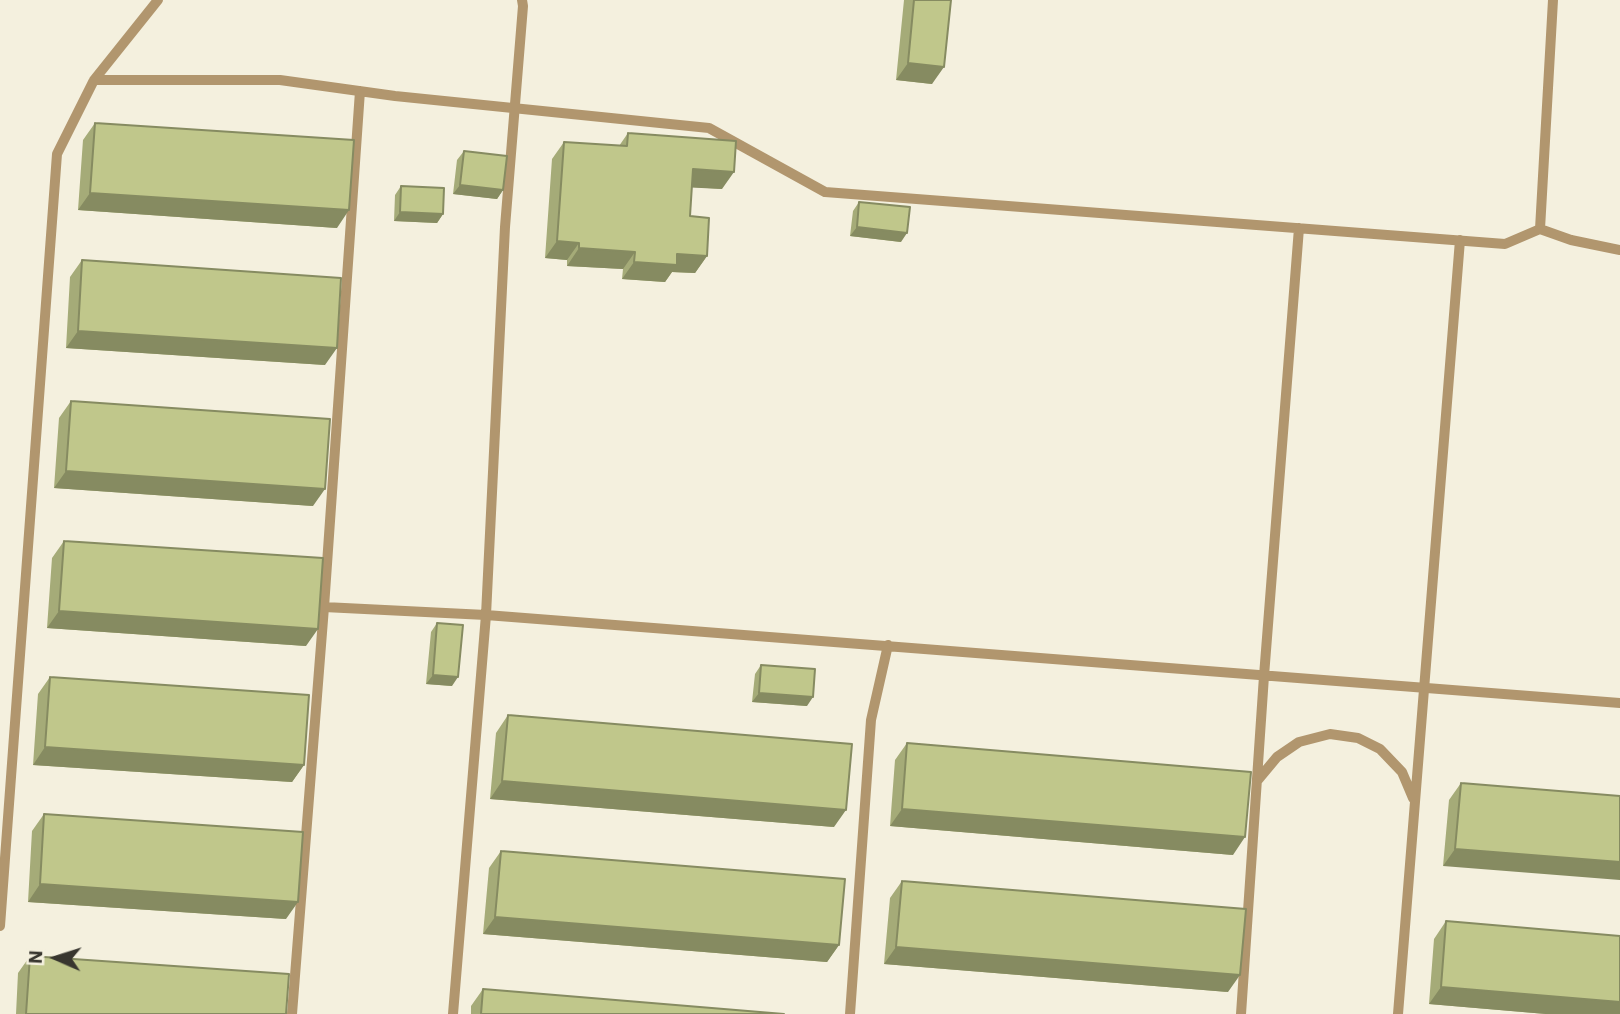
<!DOCTYPE html>
<html>
<head>
<meta charset="utf-8">
<style>
  body { margin:0 }
  #map { position:relative; width:1620px; height:1014px; overflow:hidden; background:#f4f0de; font-family:"IBM Plex Sans",sans-serif }
  canvas { display:block }
  .north { position:absolute; left:21px; top:923px; width:70px; height:70px; -webkit-text-stroke:5px #f4f0de; paint-order:stroke; rotate:273deg; font-size:19px; font-weight:700; line-height:28px; text-align:center; color:#38362f }
  .north::after { content:''; display:block; margin:auto; width:24px; height:32px; background:#38362f; clip-path:polygon(50% 0,100% 100%,50% 72%,0 100%) }
</style>
</head>
<body>
<div id="map">
<canvas width="1620" height="1014"></canvas>
<div class="north">N</div>
</div>
<script>
const ctx = document.querySelector('canvas').getContext('2d');
ctx.lineJoin = 'round';
function shape(rows) {
  const path = new Path2D();
  for (const r of rows) {
    path.moveTo(r[0], r[1]);
    for (let i = 2; i < r.length; i += 2) path.lineTo(r[i], r[i + 1]);
  }
  return path;
}
function stroke(path, color, width, dash) {
  ctx.strokeStyle = color;
  ctx.lineWidth = width;
  ctx.lineCap = dash ? 'butt' : 'round';
  ctx.setLineDash(dash || []);
  ctx.stroke(path);
}
function fillPath(path, color) {
  ctx.fillStyle = color;
  ctx.fill(path, 'evenodd');
}
const lane = shape([
  [1553,0,1540,229,1571,240,1620,250],
  [94,80,280,80,395,96,709,128,825,192,1505,244,1540,229],
  [324,607,486,615,1620,703],
  [1257,781,1277,757,1299,742,1330,734,1358,738,1380,749,1402,772,1413,798],
  [0,926,57,154,94,80,158,0],
  [292,1014,324,607,360,91],
  [453,1014,486,615,505,227,523,6,522,0],
  [850,1014,871,720,888,645],
  [1241,1014,1264,676,1299,228],
  [1398,1014,1460,240]
]);
const wall = shape([
  [904,0,951,0,932,84,896,80],
  [95,123,337,228,78,210,83,140],
  [628,133,722,189,692,187,690,216,707,256,695,273,672,272,665,282,622,279,623,269,567,266,567,260,545,258,552,159,564,142,619,146],
  [464,151,503,190,497,199,453,194,457,160],
  [401,186,443,214,437,223,394,221,395,195],
  [859,202,901,242,850,236,853,211],
  [82,260,325,365,66,348,70,277],
  [71,401,313,506,54,488,59,418],
  [64,541,306,646,47,628,52,558],
  [437,623,452,686,426,684,431,632],
  [761,665,807,706,752,702,755,674],
  [50,677,304,765,292,782,33,765,38,694],
  [508,715,834,827,490,799,496,733],
  [907,743,1233,855,890,826,895,760],
  [1461,783,1620,796,1443,866,1449,800],
  [44,814,286,919,28,902,32,831],
  [501,851,839,945,827,962,483,934,489,868],
  [902,881,1228,992,884,964,890,898],
  [1446,921,1620,1014,1546,1014,1429,1004,1434,939],
  [30,956,286,1014,16,1014,18,973],
  [483,989,784,1014,471,1014,471,1006]
]);
const shadedWall = shape([
  [908,63,944,67,932,84,896,80],
  [693,169,734,172,722,189,681,187],
  [460,185,503,190,497,199,453,194],
  [90,193,349,210,337,228,78,210],
  [400,212,443,214,437,223,394,221],
  [857,227,907,233,901,242,850,236],
  [557,241,579,243,567,260,545,258],
  [579,248,635,252,623,269,567,266],
  [677,254,707,256,695,273,672,272,665,282,622,279,634,262],
  [78,331,337,348,325,365,66,348],
  [66,471,325,489,313,506,54,488],
  [59,611,318,629,306,646,47,628],
  [433,675,458,677,452,686,426,684],
  [759,693,813,697,807,706,752,702],
  [45,747,304,765,292,782,33,765],
  [502,781,846,810,834,827,490,799],
  [902,809,1245,837,1233,855,890,826],
  [1455,849,1620,862,1620,880,1443,866],
  [40,884,298,902,286,919,28,902],
  [495,917,839,945,827,962,483,934],
  [896,947,1240,975,1228,992,884,964],
  [1441,987,1620,1002,1620,1014,1546,1014,1429,1004]
]);
const building = shape([
  [914,0,951,0,944,67,908,63,914,0],
  [95,123,354,140,349,210,90,193,95,123],
  [628,133,736,141,734,172,693,169,690,216,709,218,707,256,677,254,677,265,634,262,635,252,579,248,579,243,557,241,564,142,627,146,628,133],
  [464,151,507,156,503,190,460,185,464,151],
  [401,186,444,188,443,214,400,212,401,186],
  [859,202,910,207,907,233,857,227,859,202],
  [82,260,341,278,337,348,78,331,82,260],
  [71,401,330,419,325,489,66,471,71,401],
  [64,541,323,558,318,629,59,611,64,541],
  [437,623,463,625,458,677,433,675,437,623],
  [761,665,815,669,813,697,759,693,761,665],
  [50,677,309,695,304,765,45,747,50,677],
  [508,715,852,744,846,810,502,781,508,715],
  [907,743,1251,772,1245,837,902,809,907,743],
  [1461,783,1620,796,1620,862,1455,849,1461,783],
  [44,814,303,832,298,902,40,884,44,814],
  [501,851,845,879,839,945,495,917,501,851],
  [902,881,1246,909,1240,975,896,947,902,881],
  [1446,921,1620,936,1620,1002,1441,987,1446,921],
  [30,956,289,974,286,1014,26,1014,30,956],
  [483,989,784,1014,481,1014,483,989]
]);
stroke(lane, '#b1966e', 10);
fillPath(wall, '#a5ab78');
fillPath(shadedWall, '#868b61');
fillPath(building, '#c0c78b');
stroke(building, '#868b61', 2);
</script>
</body>
</html>
